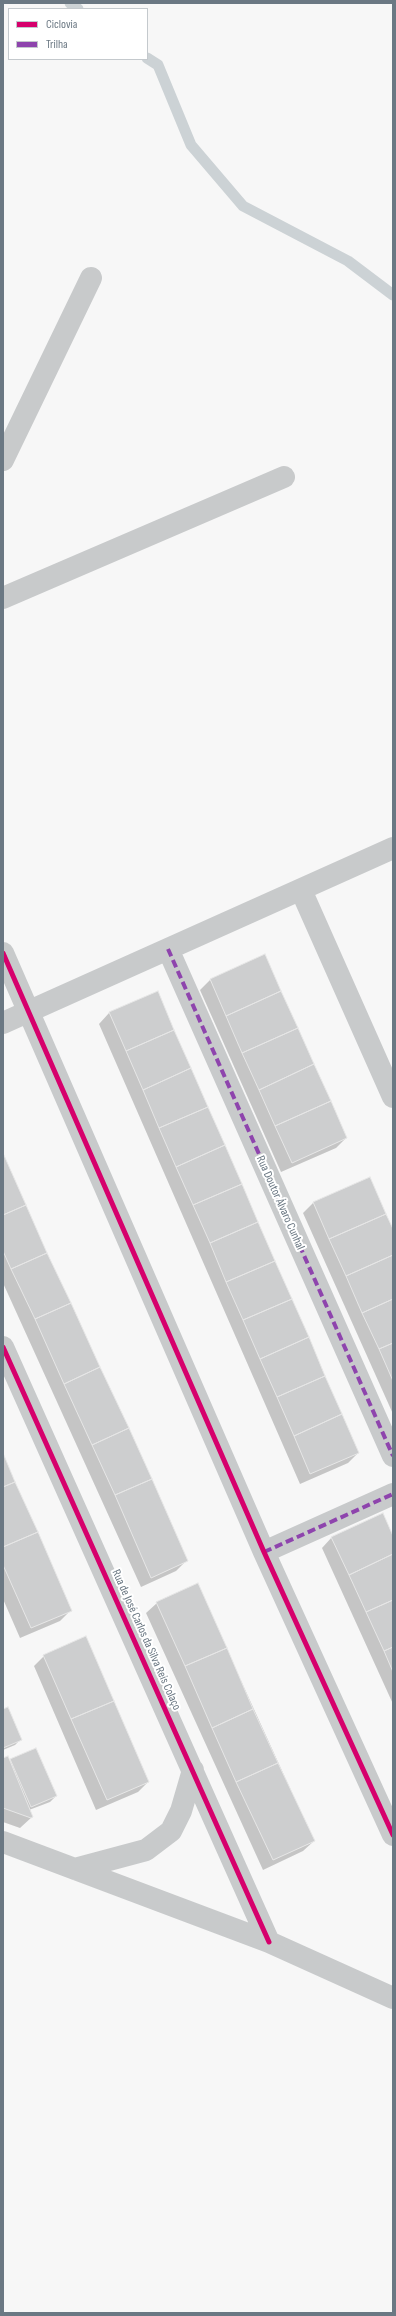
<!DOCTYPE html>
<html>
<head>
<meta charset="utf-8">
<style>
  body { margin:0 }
  #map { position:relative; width:396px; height:2316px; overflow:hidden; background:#f7f7f7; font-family:"Sofia Sans Condensed",sans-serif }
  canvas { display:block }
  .frame { position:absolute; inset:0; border:4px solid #6b7883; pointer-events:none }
  .legend { position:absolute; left:8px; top:8px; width:140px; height:52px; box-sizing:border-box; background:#fff; border:1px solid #c4c9cd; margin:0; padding:5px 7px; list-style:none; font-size:12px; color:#6b7883 }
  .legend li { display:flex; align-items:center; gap:8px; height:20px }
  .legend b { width:20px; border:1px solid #c4c9cd }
</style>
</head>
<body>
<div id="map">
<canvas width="396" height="2316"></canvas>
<div class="frame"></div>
<ul class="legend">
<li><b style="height:5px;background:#d6006c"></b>Ciclovia</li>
<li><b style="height:5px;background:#8e44ad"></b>Trilha</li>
</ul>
</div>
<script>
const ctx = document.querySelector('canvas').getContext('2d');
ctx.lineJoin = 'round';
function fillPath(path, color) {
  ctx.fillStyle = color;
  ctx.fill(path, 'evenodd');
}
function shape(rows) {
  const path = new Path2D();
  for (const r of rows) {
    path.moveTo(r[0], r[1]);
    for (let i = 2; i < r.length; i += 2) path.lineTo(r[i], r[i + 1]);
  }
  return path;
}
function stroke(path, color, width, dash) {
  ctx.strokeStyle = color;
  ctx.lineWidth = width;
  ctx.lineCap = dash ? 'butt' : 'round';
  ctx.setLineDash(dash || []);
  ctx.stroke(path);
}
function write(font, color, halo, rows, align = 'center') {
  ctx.font = font + ' "Sofia Sans Condensed",sans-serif';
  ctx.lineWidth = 4;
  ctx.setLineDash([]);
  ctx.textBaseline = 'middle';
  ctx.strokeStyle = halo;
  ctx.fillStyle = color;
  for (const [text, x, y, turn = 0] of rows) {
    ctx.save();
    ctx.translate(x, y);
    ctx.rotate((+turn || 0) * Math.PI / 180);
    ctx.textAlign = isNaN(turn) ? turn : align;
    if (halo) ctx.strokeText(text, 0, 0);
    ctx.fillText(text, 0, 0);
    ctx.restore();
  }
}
const shadow = shape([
  [210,980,346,1138,336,1148,281,1172,200,990],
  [157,992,358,1453,348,1463,300,1484,99,1024,109,1013],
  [3,1156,186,1561,176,1571,141,1587,3,1283],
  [313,1203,393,1232,393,1414,303,1213],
  [3,1455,71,1610,60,1621,20,1638,3,1599],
  [332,1537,393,1538,393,1704,322,1548],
  [197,1584,314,1841,303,1851,263,1870,146,1613,157,1603],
  [44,1656,148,1782,138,1792,96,1810,34,1666],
  [3,1710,21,1739,15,1745,3,1750],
  [3,1759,9,1761,11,1760,56,1796,50,1802,29,1810,32,1817,20,1828,3,1822]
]);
const stream = shape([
  [70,3,78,9],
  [147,58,158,65,191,145,243,206,348,261,393,295]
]);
const building = shape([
  [265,954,281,991,226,1016,210,979,265,954],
  [158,991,174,1030,126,1051,109,1012,158,991],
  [281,991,298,1028,242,1053,226,1016,281,991],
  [298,1028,314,1064,259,1090,242,1053,298,1028],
  [174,1030,191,1068,143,1090,126,1051,174,1030],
  [314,1064,331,1101,275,1126,259,1090,314,1064],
  [191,1068,208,1107,159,1128,143,1090,191,1068],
  [331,1101,347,1138,292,1163,275,1126,331,1101],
  [208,1107,225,1145,176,1167,159,1128,208,1107],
  [225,1145,242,1184,193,1205,176,1167,225,1145],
  [3,1153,26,1205,3,1215,3,1153],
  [370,1177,386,1214,329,1239,313,1202,370,1177],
  [242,1184,258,1222,210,1243,193,1205,242,1184],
  [26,1205,47,1253,11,1269,3,1251,3,1215,26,1205],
  [386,1214,393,1229,393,1255,346,1276,329,1239,386,1214],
  [258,1222,275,1261,226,1282,210,1243,258,1222],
  [47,1253,71,1303,35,1319,11,1269,47,1253],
  [393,1255,393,1299,362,1313,346,1276,393,1255],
  [275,1261,292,1299,243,1320,226,1282,275,1261],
  [292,1299,309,1337,260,1359,243,1320,292,1299],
  [393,1299,393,1343,379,1349,362,1313,393,1299],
  [71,1303,100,1367,64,1384,35,1319,71,1303],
  [309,1337,325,1376,277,1397,260,1359,309,1337],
  [393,1343,393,1381,379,1349,393,1343],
  [100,1367,129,1428,92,1445,64,1384,100,1367],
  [325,1376,342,1414,294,1436,277,1397,325,1376],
  [342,1414,359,1453,310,1474,294,1436,342,1414],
  [129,1428,152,1479,115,1495,92,1445,129,1428],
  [3,1453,15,1482,3,1487,3,1453],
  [152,1479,188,1561,151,1578,115,1495,152,1479],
  [15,1482,38,1532,3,1547,3,1487,15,1482],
  [383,1513,393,1536,393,1554,349,1575,331,1537,383,1513],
  [38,1532,72,1611,31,1628,3,1565,3,1547,38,1532],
  [393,1554,393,1600,366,1612,349,1575,393,1554],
  [198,1583,227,1648,185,1666,156,1602,198,1583],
  [393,1600,393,1647,384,1651,366,1612,393,1600],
  [86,1636,114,1701,71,1719,43,1655,86,1636],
  [393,1647,393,1672,384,1651,393,1647],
  [227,1648,253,1709,212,1728,185,1666,227,1648],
  [114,1701,149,1782,107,1800,71,1719,114,1701],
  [8,1707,22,1740,3,1748,3,1709,8,1707],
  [253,1709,278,1763,236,1782,212,1728,253,1709],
  [36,1748,57,1796,31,1807,10,1759,36,1748],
  [8,1756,33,1817,31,1818,3,1808,3,1758,8,1756],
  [278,1763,315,1841,273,1860,236,1782,278,1763]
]);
const street = shape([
  [3,460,91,278],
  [3,598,284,477],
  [301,890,393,1097],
  [168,949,393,1456],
  [3,953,264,1552,393,1835],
  [3,1023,393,848],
  [3,1347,269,1942],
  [264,1552,393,1494],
  [3,1842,269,1942,393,1998],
  [75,1869,146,1850,171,1831,181,1811,193,1770]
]);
const quiet = shape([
  [168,949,393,1456],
  [264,1552,393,1494]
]);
const cycleway = shape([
  [3,953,264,1552,393,1835],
  [3,1347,269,1942]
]);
const streetNames = [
  ["Rua Doutor Álvaro Cunhal",280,1203,66],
  ["Rua de José Carlos da Silva Reis Colaço",146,1640,66]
];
fillPath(shadow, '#0003');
stroke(stream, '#ccd2d5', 11);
fillPath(building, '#cdcecf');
stroke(building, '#e6e6e6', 1);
stroke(street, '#c8cacb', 22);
stroke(quiet, '#8e44ad', 4, [8, 4]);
stroke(cycleway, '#d6006c', 5);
write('12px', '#6b7883', '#fff', streetNames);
</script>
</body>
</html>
